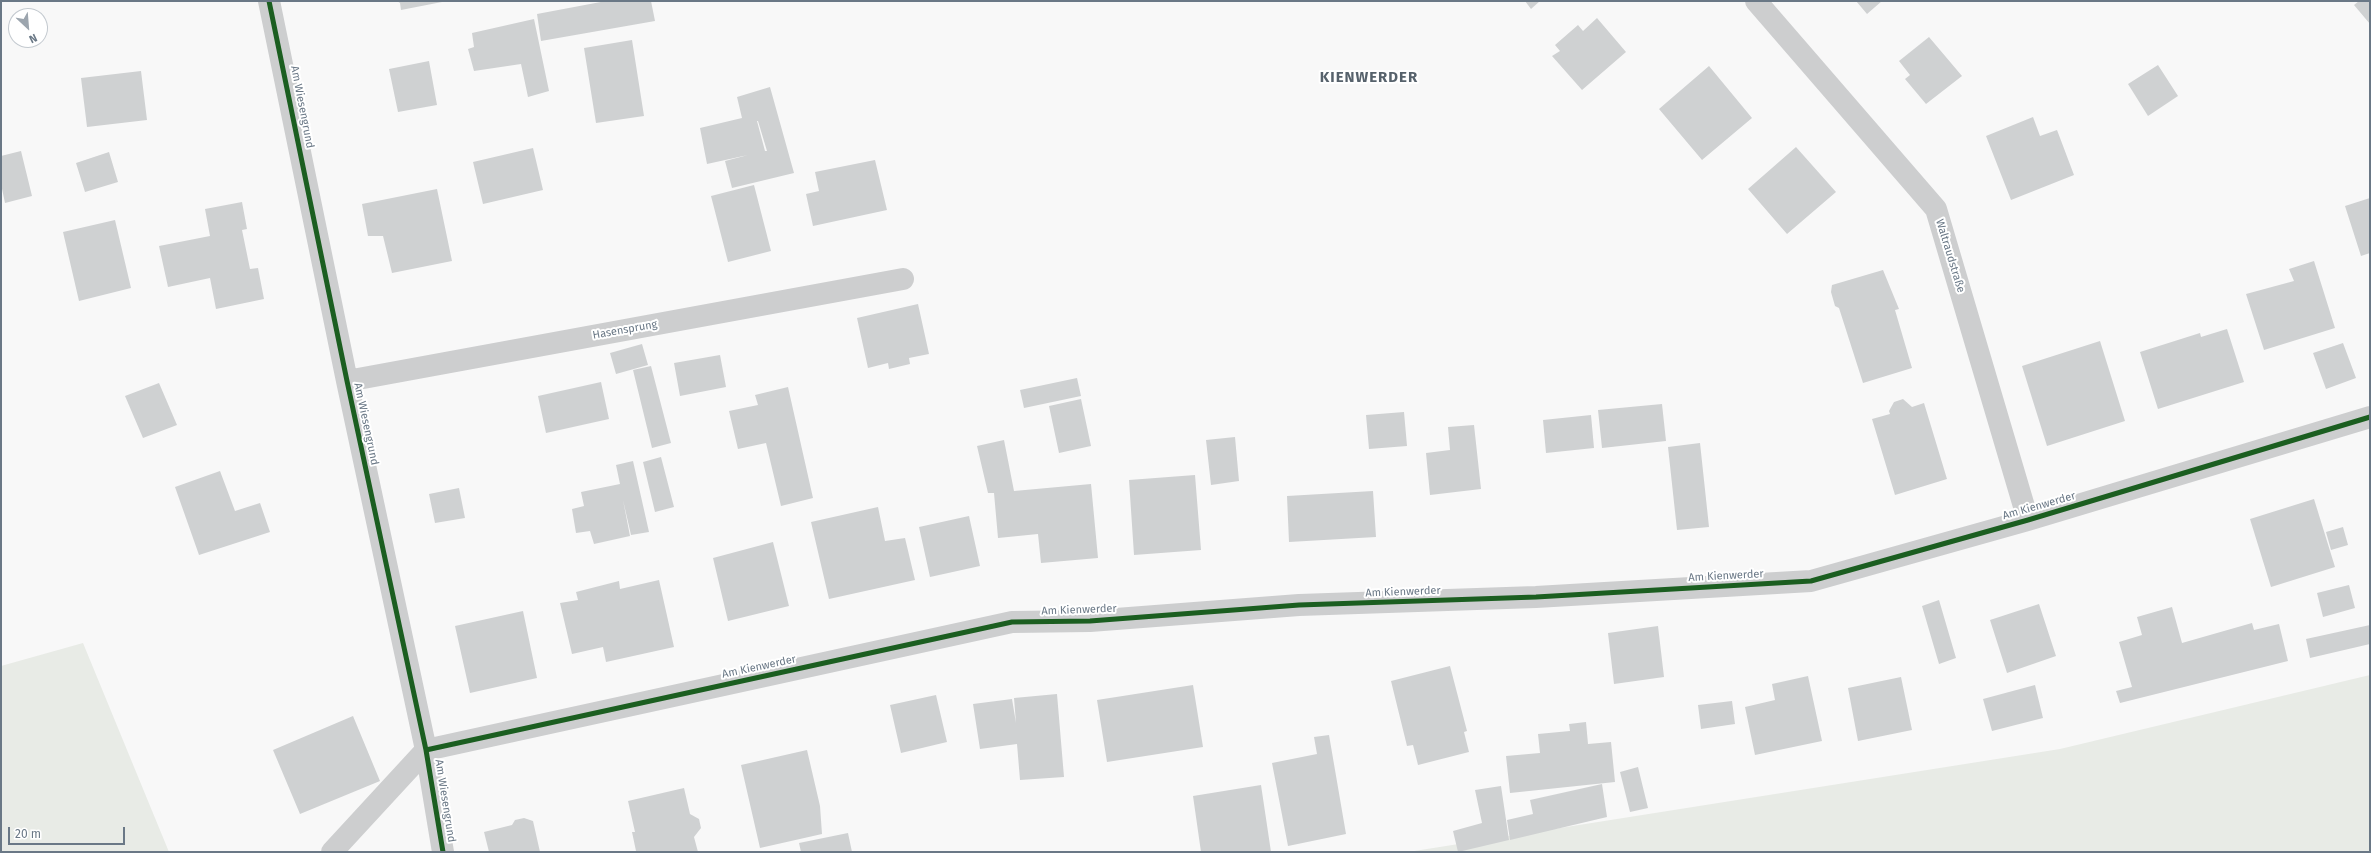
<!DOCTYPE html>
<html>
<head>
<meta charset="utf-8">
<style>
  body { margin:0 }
  #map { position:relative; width:2371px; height:853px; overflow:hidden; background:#f8f8f8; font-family:"Fira Sans",sans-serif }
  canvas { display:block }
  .frame { position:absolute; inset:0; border:2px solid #6a7886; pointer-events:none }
  .north { position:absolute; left:8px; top:8px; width:40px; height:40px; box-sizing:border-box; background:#fff; border:1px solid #c3c9cf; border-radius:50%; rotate:154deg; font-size:11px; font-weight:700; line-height:16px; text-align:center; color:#6a7886 }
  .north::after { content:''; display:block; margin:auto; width:14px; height:18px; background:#9ca5ae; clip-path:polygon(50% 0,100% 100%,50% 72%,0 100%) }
  .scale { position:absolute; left:8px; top:827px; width:117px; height:18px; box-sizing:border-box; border:2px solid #6a7886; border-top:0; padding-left:5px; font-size:12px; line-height:14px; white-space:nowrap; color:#6a7886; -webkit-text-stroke:3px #fff; paint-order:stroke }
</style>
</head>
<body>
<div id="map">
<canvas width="2371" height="853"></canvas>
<div class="frame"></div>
<div class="north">N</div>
<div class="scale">20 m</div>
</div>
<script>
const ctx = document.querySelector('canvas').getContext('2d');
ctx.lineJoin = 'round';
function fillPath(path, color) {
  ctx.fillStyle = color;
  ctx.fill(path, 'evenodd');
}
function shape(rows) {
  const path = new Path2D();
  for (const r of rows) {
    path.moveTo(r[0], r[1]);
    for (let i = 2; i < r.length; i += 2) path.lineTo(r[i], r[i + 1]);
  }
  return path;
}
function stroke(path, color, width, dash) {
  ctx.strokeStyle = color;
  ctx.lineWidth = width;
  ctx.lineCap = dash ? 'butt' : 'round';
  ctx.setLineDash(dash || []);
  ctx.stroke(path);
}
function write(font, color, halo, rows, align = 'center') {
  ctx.font = font + ' "Fira Sans",sans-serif';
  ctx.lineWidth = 4;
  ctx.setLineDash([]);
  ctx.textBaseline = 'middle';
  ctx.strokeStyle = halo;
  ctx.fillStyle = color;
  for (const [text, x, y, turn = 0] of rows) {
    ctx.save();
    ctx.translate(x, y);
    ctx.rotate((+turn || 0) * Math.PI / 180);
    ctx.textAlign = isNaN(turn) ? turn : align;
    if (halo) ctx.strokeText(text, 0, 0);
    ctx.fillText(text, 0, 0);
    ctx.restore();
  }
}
const green = shape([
  [83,643,169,852,1,852,1,666],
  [2370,675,2370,852,1408,852,2060,749]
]);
const building = shape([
  [397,1,442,1,442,2,401,10,400,3],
  [606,1,651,1,655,21,541,41,537,14],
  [1525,1,1540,1,1531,9],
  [1856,1,1882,1,1867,14],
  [2359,1,2370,1,2370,24,2354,5],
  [1597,18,1626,52,1582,90,1552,56,1560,51,1555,45,1578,25,1583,31],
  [534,19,549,91,528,97,521,64,474,71,468,49,474,47,472,33],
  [1929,37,1962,76,1926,104,1905,79,1910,75,1899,61],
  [632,40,644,116,596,123,584,48],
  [429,61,437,105,398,112,389,69],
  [2158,65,2178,96,2148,116,2128,84],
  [1709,66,1752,118,1702,160,1659,109],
  [141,71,147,120,87,127,81,78],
  [770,87,794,173,732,188,725,161,748,155,707,164,700,128,742,118,737,97],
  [757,121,758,121,767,151,765,151],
  [2033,117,2040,136,2057,130,2074,175,2011,200,1986,136],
  [1796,147,1836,192,1787,234,1748,189],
  [533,148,543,190,483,204,473,162],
  [21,151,32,196,5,203,1,184,1,156],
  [109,152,118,182,85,192,76,163],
  [875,160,887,210,813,226,806,194,819,191,815,172],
  [754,185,771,251,728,262,711,196],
  [437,189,452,261,392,273,383,236,368,236,362,204],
  [2370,198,2370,253,2361,256,2345,206],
  [242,202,247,229,242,230,250,269,258,268,264,299,216,309,210,278,168,287,159,246,210,236,205,209],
  [115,220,131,288,79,301,63,232],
  [2314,261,2335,328,2264,350,2246,294,2294,281,2289,269],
  [1883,270,1899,309,1895,310,1912,368,1863,383,1839,308,1835,306,1831,292,1832,285],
  [918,304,929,354,909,358,910,364,889,369,888,363,868,368,857,318],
  [2227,329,2244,382,2158,409,2140,352,2200,333,2201,337],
  [2100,341,2125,421,2047,446,2022,366],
  [2343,343,2356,378,2326,389,2313,353],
  [642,344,648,365,616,374,610,353],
  [720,355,726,387,680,396,674,363],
  [651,366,671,443,652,448,633,370],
  [1077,378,1081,396,1024,408,1020,390],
  [601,382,609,419,546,433,538,396],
  [159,383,177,425,143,438,125,396],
  [788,387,813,498,781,506,766,443,738,449,729,411,758,405,755,395],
  [1081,399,1091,446,1059,453,1049,406],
  [1903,399,1912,407,1924,403,1947,479,1895,495,1872,419,1890,414,1889,411,1894,402],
  [1662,404,1666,441,1602,448,1598,410],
  [1404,412,1407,446,1369,449,1366,415],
  [1591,415,1594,448,1546,453,1543,420],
  [1474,425,1481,489,1430,495,1426,453,1450,450,1448,427],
  [1235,437,1239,481,1211,485,1206,440],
  [1004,440,1014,491,1091,484,1098,558,1041,563,1038,534,998,538,994,493,988,493,977,446],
  [1700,443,1709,527,1677,530,1668,447],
  [661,457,674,507,655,512,643,462],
  [633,461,649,532,631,535,623,500,630,536,594,544,590,531,576,533,572,509,584,506,581,492,620,484,616,465],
  [220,471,235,511,260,503,270,532,199,555,175,487],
  [1195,475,1201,550,1134,555,1129,480],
  [459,488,465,518,435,523,429,494],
  [1373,491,1376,537,1289,542,1287,496],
  [2314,499,2335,567,2271,587,2250,519],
  [878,507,885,541,905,538,915,580,829,599,811,522],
  [969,516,980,566,930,577,919,527],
  [2343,527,2348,545,2331,550,2326,532],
  [773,542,789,606,728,621,713,558],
  [659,580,674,647,606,662,603,647,572,654,560,603,578,600,576,592,619,581,620,589],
  [2349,585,2355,608,2323,617,2317,593],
  [1939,600,1956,658,1939,664,1922,606],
  [2039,604,2056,656,2007,673,1990,620],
  [2172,607,2182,643,2252,623,2254,630,2279,624,2288,661,2120,703,2116,691,2132,687,2119,642,2142,635,2137,617],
  [523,611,537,678,470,693,455,626],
  [2370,625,2370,644,2310,658,2306,639],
  [1658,626,1664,677,1614,684,1608,633],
  [1450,666,1467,731,1464,732,1469,752,1418,765,1413,745,1407,746,1391,681],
  [1808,676,1822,741,1755,755,1745,707,1775,700,1772,684],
  [1901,677,1912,730,1858,741,1848,688],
  [1193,685,1203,747,1107,762,1097,700],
  [2035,685,2043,718,1992,731,1983,699],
  [1057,694,1064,777,1020,780,1017,744,980,749,973,704,1012,699,1016,723,1014,698],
  [936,695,947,742,901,753,890,705],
  [1732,701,1735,724,1701,729,1698,705],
  [353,716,380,781,300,814,273,750],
  [1586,722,1588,744,1611,742,1615,782,1510,793,1506,756,1540,753,1538,734,1570,731,1569,724],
  [1329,735,1346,834,1288,846,1272,763,1317,754,1314,737],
  [807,750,820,806,822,834,760,848,741,765],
  [1638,767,1648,808,1630,812,1620,772],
  [1602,784,1607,817,1510,840,1507,820,1533,814,1530,800],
  [1261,785,1271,852,1201,852,1193,796],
  [1501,786,1509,840,1458,852,1453,831,1482,823,1475,790],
  [684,788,690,814,699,819,701,828,694,837,698,852,636,851,632,832,635,832,628,801],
  [524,818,533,821,540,852,489,852,484,832,512,825,515,820],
  [848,833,852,852,801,852,799,843]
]);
const minor = shape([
  [269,1,347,381,426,750,443,852],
  [1756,1,1936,209,2028,520],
  [347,381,903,279],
  [426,750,1012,622,1090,621,1299,605,1536,597,1811,581,2028,520,2370,417],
  [332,852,426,750]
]);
const cycleway = shape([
  [269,1,347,381,426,750,443,852],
  [426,750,1012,622,1090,621,1299,605,1536,597,1811,581,2028,520,2370,417]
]);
const streetNames = [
  ["Am Wiesengrund",302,107,79],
  ["Waltraudstraße",1950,256,73],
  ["Hasensprung",625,330,-10],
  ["Am Wiesengrund",366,424,78],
  ["Am Kienwerder",2039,506,-16],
  ["Am Kienwerder",1726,576,-3],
  ["Am Kienwerder",1403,592,-2],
  ["Am Kienwerder",1079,610,-2],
  ["Am Kienwerder",759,667,-12],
  ["Am Wiesengrund",445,801,81]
];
const districtNames = [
  ["KIENWERDER",1369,78]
];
fillPath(green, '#e8ebe6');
fillPath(building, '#cfd1d2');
stroke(minor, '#cdcecf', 22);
stroke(cycleway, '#1b5e20', 5);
write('11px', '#6a7886', '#fff', streetNames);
ctx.letterSpacing = '1px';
write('bold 15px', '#57626c', '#fff', districtNames);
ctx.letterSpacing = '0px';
</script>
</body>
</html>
